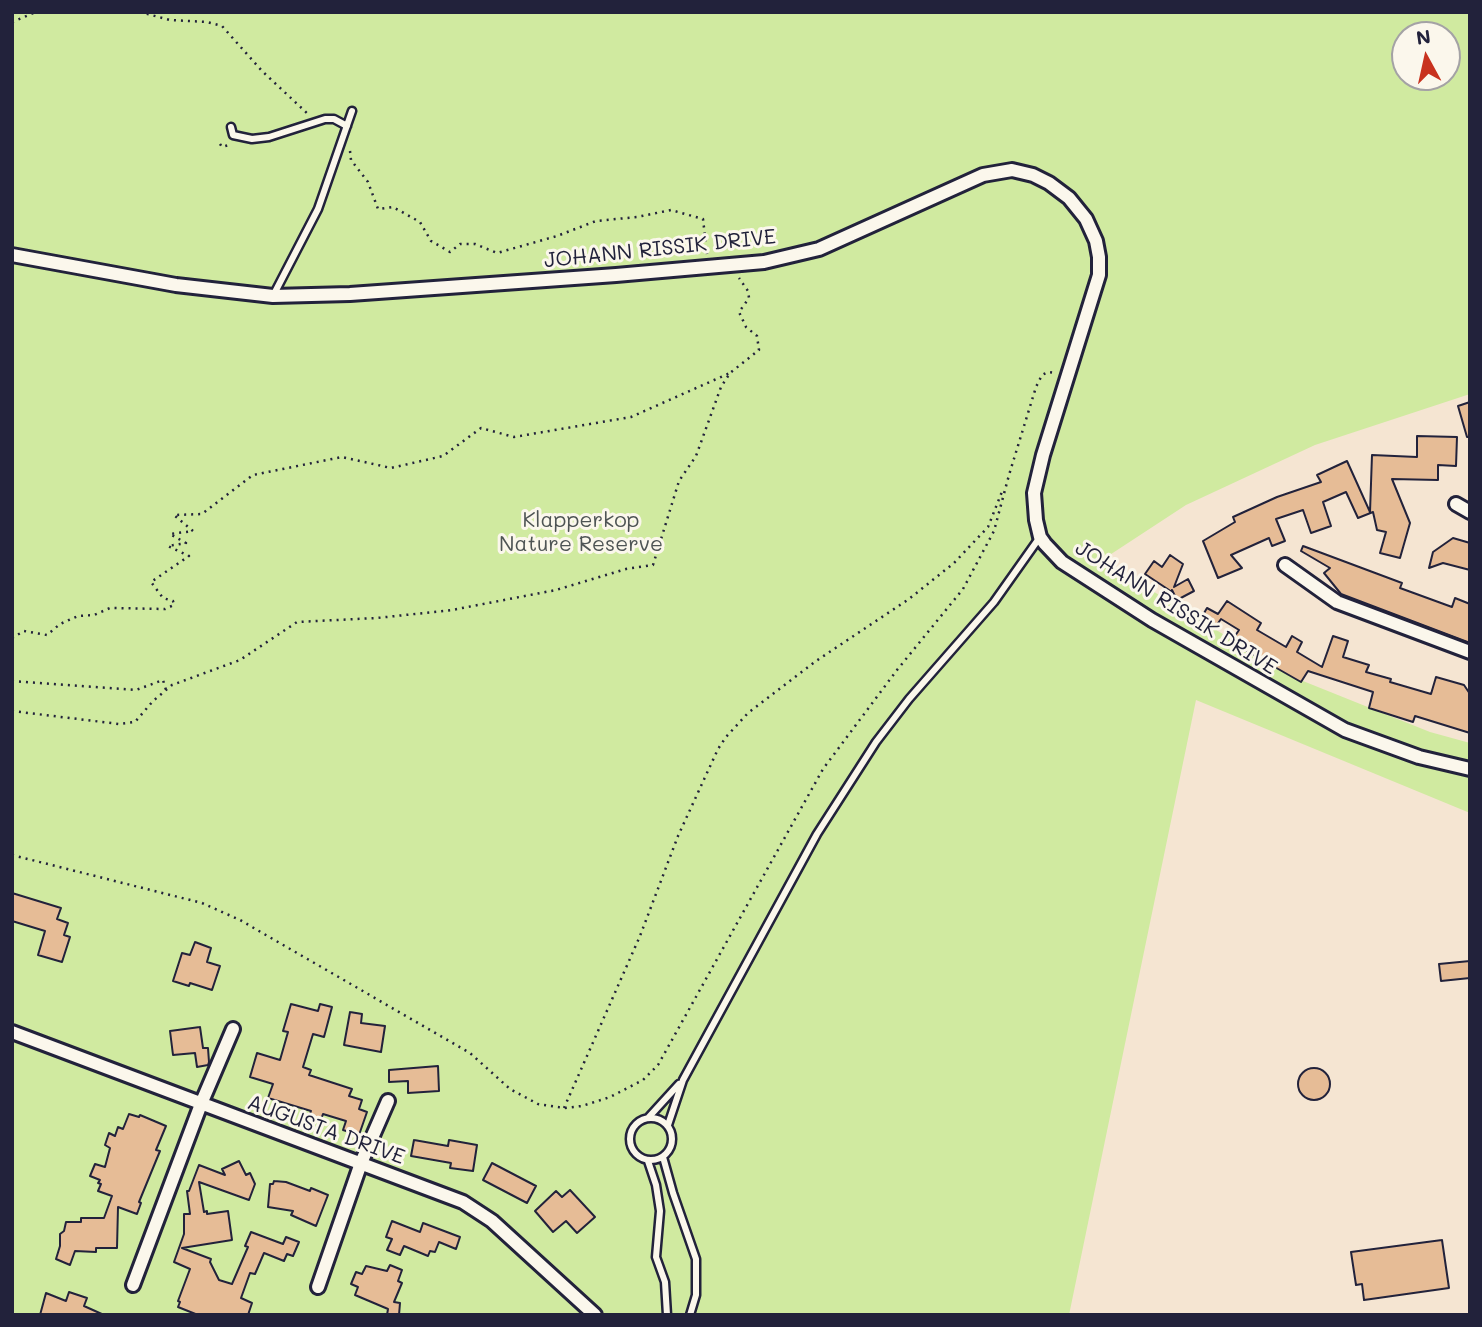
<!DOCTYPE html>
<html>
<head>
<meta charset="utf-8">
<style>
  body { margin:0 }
  #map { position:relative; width:1482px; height:1327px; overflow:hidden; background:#f5e5d2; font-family:Mali,sans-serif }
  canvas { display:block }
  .frame { position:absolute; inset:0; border:14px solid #22223b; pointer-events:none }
  .north { position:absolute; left:1391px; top:21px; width:70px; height:70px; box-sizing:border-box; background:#fbf7ec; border:2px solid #a4a2a5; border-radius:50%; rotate:352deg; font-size:19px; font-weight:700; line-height:28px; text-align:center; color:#22223b }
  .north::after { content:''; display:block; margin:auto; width:24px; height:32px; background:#c8321e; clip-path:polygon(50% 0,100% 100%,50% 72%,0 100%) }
</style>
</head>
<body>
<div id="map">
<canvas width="1482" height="1327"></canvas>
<div class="frame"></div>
<div class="north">N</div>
</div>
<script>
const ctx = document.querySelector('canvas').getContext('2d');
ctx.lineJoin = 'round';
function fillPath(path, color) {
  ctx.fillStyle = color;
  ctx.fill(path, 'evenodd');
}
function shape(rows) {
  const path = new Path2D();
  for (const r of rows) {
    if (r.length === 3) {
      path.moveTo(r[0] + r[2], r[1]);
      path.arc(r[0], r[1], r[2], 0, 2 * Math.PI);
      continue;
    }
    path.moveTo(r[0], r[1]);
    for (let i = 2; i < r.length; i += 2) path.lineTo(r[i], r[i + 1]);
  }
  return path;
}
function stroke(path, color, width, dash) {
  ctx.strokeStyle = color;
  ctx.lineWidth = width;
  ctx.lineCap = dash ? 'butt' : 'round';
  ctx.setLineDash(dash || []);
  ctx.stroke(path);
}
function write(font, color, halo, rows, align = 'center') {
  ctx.font = font + ' Mali,sans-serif';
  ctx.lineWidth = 6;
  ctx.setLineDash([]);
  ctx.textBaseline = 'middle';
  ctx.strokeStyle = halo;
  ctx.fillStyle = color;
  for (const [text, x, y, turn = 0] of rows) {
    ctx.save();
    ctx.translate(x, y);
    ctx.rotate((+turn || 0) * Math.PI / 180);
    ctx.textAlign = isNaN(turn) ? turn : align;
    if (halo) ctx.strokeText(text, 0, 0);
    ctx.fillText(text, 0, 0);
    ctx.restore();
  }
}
const green = shape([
  [12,12,1470,12,1470,394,1315,445,1186,505,1102,560,1293,677,1430,732,1470,743,1470,813,1196,700,1069,1315,12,1315],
  [1405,35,1447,35,1447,77,1405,77]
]);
const building = shape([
  [1470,402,1470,437,1467,437,1458,406,1470,402],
  [1417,436,1457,437,1456,466,1438,465,1438,480,1392,479,1410,523,1400,558,1380,553,1386,532,1377,530,1373,512,1358,518,1346,492,1323,502,1331,526,1311,533,1303,510,1276,519,1285,541,1272,546,1269,538,1231,555,1242,568,1218,578,1203,541,1235,522,1233,517,1277,497,1321,482,1317,475,1347,461,1370,512,1372,455,1417,457,1417,436],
  [1453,538,1470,543,1470,570,1443,563,1429,568,1433,552,1453,538],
  [1303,546,1402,583,1400,588,1452,607,1455,598,1470,604,1470,643,1341,594,1324,573,1330,568,1301,551,1303,546],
  [1170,555,1183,564,1174,587,1188,579,1194,591,1177,600,1172,590,1172,592,1145,574,1154,561,1162,567,1170,555],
  [1227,601,1261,623,1257,630,1286,647,1292,636,1302,642,1297,652,1322,667,1333,636,1348,641,1343,657,1369,665,1366,672,1391,679,1390,682,1431,694,1436,677,1464,685,1470,694,1470,733,1415,716,1413,722,1369,708,1373,692,1308,671,1301,682,1231,642,1239,630,1221,619,1214,629,1200,620,1207,608,1218,614,1227,601],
  [12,893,61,908,57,919,68,923,64,935,70,937,62,962,38,955,45,931,12,921,12,893],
  [195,942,211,948,207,962,220,966,212,990,190,983,189,986,173,981,182,953,190,955,195,942],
  [1470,961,1470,978,1441,981,1439,964,1470,961],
  [291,1004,318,1011,320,1004,332,1007,324,1037,313,1034,303,1067,311,1070,309,1075,352,1089,349,1096,362,1100,359,1109,367,1112,359,1135,343,1130,346,1121,323,1114,320,1122,308,1119,311,1111,268,1098,273,1084,250,1077,257,1053,280,1060,288,1032,283,1031,291,1004],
  [350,1012,362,1014,361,1023,385,1026,381,1052,344,1045,350,1012],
  [200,1027,203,1048,208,1048,209,1062,208,1065,197,1067,195,1053,173,1055,170,1031,200,1027],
  [438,1066,439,1091,408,1093,408,1081,389,1082,389,1070,438,1066],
  [1314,1084,16],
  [129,1114,139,1117,140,1115,166,1126,156,1150,160,1151,139,1202,141,1203,137,1214,118,1207,117,1248,96,1248,96,1252,75,1251,70,1265,56,1259,60,1246,60,1234,64,1231,66,1222,81,1222,81,1218,104,1218,112,1196,98,1191,101,1184,98,1183,100,1180,90,1176,95,1164,105,1167,110,1148,105,1145,109,1133,115,1136,118,1127,123,1129,129,1114],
  [414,1140,448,1146,449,1140,477,1145,473,1171,450,1168,451,1163,411,1156,414,1140],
  [239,1161,246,1175,250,1173,255,1184,249,1200,199,1182,204,1212,207,1211,207,1214,228,1211,232,1240,182,1248,211,1259,210,1262,219,1280,232,1284,248,1247,245,1246,251,1232,283,1244,286,1237,299,1242,293,1256,287,1254,284,1261,264,1253,255,1274,250,1273,241,1298,252,1303,248,1315,198,1315,178,1307,180,1302,178,1301,190,1269,174,1262,184,1234,184,1214,190,1214,187,1191,189,1191,199,1165,225,1175,222,1169,239,1161],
  [492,1163,536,1186,527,1203,483,1180,492,1163],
  [274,1181,286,1182,310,1191,311,1188,328,1195,316,1226,291,1215,293,1211,268,1207,270,1184,273,1184,274,1181],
  [570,1190,595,1217,577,1233,566,1221,553,1232,535,1211,556,1191,562,1197,570,1190],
  [392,1221,420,1232,423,1223,460,1237,456,1249,439,1242,435,1252,430,1251,428,1256,404,1246,400,1255,387,1250,392,1239,386,1237,392,1221],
  [1442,1240,1449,1288,1364,1300,1362,1284,1356,1285,1351,1252,1442,1240],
  [390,1265,402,1270,398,1281,402,1283,394,1302,400,1303,399,1315,387,1315,388,1309,355,1295,358,1287,351,1284,356,1272,362,1274,366,1266,387,1271,390,1265],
  [69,1292,87,1298,84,1306,104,1315,40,1315,46,1293,66,1301,69,1292]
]);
const path = shape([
  [140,12,170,20,207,22,222,26,262,71,309,115],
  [12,22,36,12],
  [220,144,222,147,229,145],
  [350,151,351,160,368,182,378,209,393,207,420,222,431,241,450,252,460,244,475,244,497,253,557,236,596,221,637,217,671,210,703,219,707,254],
  [12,638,24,631,47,635,60,624,78,616,94,615,110,608,165,609,174,605,173,601,163,598,151,582,189,556,168,546,186,543,170,534,193,531,174,515,202,514,253,475,342,457,391,468,443,456,481,428,514,437,631,417,730,373],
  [12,681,136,690,163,680,166,690],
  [12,711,119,724,135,722,153,701,172,685,240,660,297,622,377,618,452,610,556,590,626,569,653,565,679,481,696,456,721,387,730,373,759,350,757,336,746,327,739,312,749,298,748,291,739,278],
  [12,855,202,903,240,920,470,1053,510,1089,538,1104,564,1108,582,1106,610,1097,643,1080,658,1065,823,769,897,670,963,589,994,531,1009,475,1036,387,1042,375,1048,372,1056,373],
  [564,1108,640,936,678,836,718,749,726,737,748,713,816,661,909,599,954,563,988,527,1003,489]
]);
const service = shape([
  [231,127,233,135,252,139,269,137,325,119,334,119,347,126],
  [274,294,318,209,352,111],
  [651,1139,21],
  [648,1118,679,1084],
  [668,1125,683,1080,817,834,876,742,909,699,994,602,1040,537],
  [663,1157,673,1193,696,1259,696,1295,690,1315],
  [648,1161,656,1185,660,1211,656,1257,665,1282,667,1315]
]);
const minor = shape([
  [12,255,176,285,273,296,350,294,616,275,764,262,819,249,983,175,1012,170,1033,175,1049,183,1069,198,1086,219,1096,241,1099,257,1099,275,1043,455,1034,493,1036,520,1040,537,1045,544,1062,562,1152,620,1345,730,1419,757,1470,769],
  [1456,504,1470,512],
  [1285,565,1337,602,1470,652],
  [12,1032,463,1202,492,1221,595,1315],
  [133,1285,201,1104,233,1029],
  [318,1287,361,1163,388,1101]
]);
const streetNames = [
  ["JOHANN RISSIK DRIVE",660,249,-6],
  ["JOHANN RISSIK DRIVE",1176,608,32],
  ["AUGUSTA DRIVE",326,1130,20]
];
const parkNames = [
  ["Klapperkop",581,521],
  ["Nature Reserve",581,545]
];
fillPath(green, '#d0eaa0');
fillPath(building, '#e6bc96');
stroke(building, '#22223b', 2);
stroke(service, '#22223b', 11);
stroke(minor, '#22223b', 18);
stroke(path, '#22223b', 2.5, [2, 5]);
stroke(service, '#fbf7ec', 6);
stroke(minor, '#fbf7ec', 12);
write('21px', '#22223b', '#fbf7ec', streetNames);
write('21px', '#4e5454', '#fbf7ec', parkNames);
</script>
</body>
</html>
